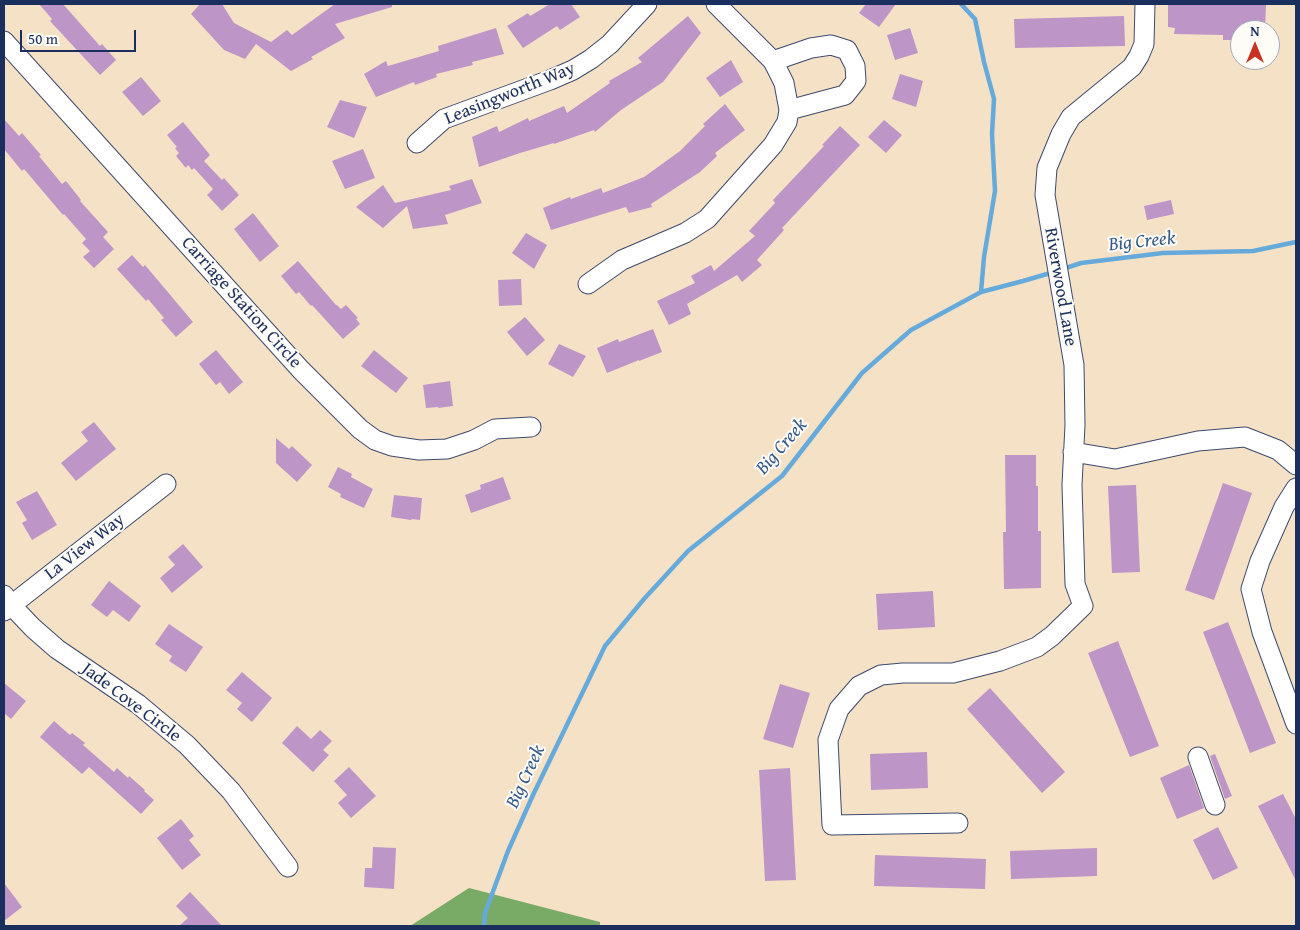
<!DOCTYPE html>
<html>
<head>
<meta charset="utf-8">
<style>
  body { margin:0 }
  #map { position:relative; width:1300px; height:930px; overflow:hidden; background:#f5e1c6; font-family:"Gentium Book Plus",serif }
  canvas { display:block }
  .frame { position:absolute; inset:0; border:5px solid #1b2f5e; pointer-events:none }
  .north { position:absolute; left:1230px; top:20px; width:50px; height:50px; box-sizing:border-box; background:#fdfcf7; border:1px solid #a3aaba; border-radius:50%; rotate:0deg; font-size:14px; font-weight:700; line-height:20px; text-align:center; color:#1b2f5e }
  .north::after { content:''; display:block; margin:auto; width:18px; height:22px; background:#c8321e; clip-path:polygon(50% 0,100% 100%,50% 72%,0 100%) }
  .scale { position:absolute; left:20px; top:30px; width:116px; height:22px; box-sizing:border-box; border:2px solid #1b2f5e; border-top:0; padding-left:6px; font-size:15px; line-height:18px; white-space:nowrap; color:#1b2f5e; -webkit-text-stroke:4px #fdfcf7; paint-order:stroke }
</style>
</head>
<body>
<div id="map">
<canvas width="1300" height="930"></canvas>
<div class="frame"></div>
<div class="north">N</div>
<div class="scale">50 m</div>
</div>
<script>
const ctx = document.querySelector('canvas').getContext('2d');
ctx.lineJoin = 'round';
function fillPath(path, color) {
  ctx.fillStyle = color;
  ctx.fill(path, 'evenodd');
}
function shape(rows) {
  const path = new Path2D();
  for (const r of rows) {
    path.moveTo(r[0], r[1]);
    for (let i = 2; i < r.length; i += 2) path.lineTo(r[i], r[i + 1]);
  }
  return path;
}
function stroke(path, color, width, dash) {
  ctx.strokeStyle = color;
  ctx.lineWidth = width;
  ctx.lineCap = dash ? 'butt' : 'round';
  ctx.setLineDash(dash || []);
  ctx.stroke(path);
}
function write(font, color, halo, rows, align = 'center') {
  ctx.font = font + ' "Gentium Book Plus",serif';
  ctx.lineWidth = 4;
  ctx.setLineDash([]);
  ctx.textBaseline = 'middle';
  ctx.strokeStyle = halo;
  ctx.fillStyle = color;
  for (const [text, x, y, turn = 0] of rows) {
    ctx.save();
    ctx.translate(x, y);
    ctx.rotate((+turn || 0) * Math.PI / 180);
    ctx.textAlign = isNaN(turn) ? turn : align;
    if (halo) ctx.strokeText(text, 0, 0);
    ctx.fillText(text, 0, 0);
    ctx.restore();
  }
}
const forest = shape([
  [469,888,600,922,600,926,410,926]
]);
const stream = shape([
  [961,4,975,19,984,62,994,99,992,134,995,191,984,257,981,292],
  [1063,269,1081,263,1163,253,1253,251,1296,242],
  [484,926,485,913,508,851,533,795,605,646,644,599,688,551,782,476,862,373,911,330,981,292,1023,281,1054,272]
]);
const building = shape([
  [39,4,63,4,100,46,102,44,116,60,100,75,50,21,52,19],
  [200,4,222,4,234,23,271,42,287,30,292,35,335,4,392,4,392,7,335,24,345,38,311,57,313,59,291,71,256,44,245,59,224,50,191,14],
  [550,4,571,4,580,17,560,30,557,26,523,48,507,26,528,13,530,16],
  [866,4,896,4,879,27,859,13],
  [1168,4,1266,4,1265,30,1240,30,1240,40,1223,40,1223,35,1174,34,1175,28,1168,27],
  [688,16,701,33,663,82,621,110,595,132,594,130,554,144,554,143,520,153,479,167,472,137,497,126,499,132,528,118,529,121,564,106,567,113,610,83,609,81,642,62,638,58],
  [1124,16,1125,46,1015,48,1014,19],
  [496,28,504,54,472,62,473,65,436,74,437,77,415,85,414,82,376,97,364,74,386,61,388,66,439,51,438,46],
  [910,28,918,53,895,60,887,35],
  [731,60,743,82,720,97,706,78],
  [900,74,923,81,916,107,892,99],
  [141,77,161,101,143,116,122,92],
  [340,100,367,107,354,138,327,127],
  [725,104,745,130,715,153,717,156,700,172,651,204,652,207,629,213,626,207,551,230,543,208,570,197,571,199,601,188,603,193,644,177,680,151,705,126,703,124],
  [4,119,19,136,22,133,41,155,39,156,62,184,66,181,81,200,80,201,108,232,103,237,114,249,94,268,83,257,90,251,82,243,86,239,64,214,63,215,24,169,22,171,4,149],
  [884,120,902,135,886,153,868,137],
  [183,122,210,155,204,161,222,180,224,178,239,195,222,211,207,195,213,189,194,168,192,170,188,165,186,168,176,156,179,153,175,148,177,147,167,135],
  [840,126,860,145,782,228,784,230,757,260,762,265,742,282,737,275,687,304,691,314,669,325,657,301,695,283,691,276,711,265,714,271,755,236,749,231,775,203,773,200,824,146,822,145],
  [363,149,375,178,345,189,332,161],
  [472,179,482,203,445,215,448,224,413,229,407,206,383,228,356,207,383,185,395,203,451,190,449,186],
  [1171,200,1174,214,1147,220,1144,206],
  [253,213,279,246,260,262,234,229],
  [526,233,547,245,534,269,512,253],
  [132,255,143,267,145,265,193,322,176,337,161,320,164,318,148,299,146,301,117,269],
  [298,261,336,305,337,305,341,309,346,305,358,318,356,319,360,324,343,339,312,305,311,306,299,292,296,294,281,276],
  [521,279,522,305,499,306,498,280],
  [525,317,545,340,527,356,507,332],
  [653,329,662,352,639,361,639,360,607,373,597,348,618,339,619,342],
  [559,344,586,356,573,377,548,364],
  [216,350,243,382,229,394,220,382,216,385,199,364],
  [374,350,408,378,396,393,361,366],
  [450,381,453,406,438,408,438,407,426,408,423,385],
  [94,422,116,449,76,481,61,463,88,441,81,432],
  [276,438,289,449,292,446,312,465,297,482,276,463],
  [1005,455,1036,455,1036,486,1038,486,1038,531,1041,531,1041,588,1004,589,1003,532,1006,532],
  [338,467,352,474,351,477,373,489,364,508,340,497,341,494,328,487],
  [503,477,511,499,471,513,465,495,481,489,480,485],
  [1223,483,1252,493,1214,600,1185,590],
  [1136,485,1140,572,1112,573,1108,486],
  [37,491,57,525,32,540,22,523,27,520,16,502],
  [394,495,422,498,420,520,412,519,411,520,391,517],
  [183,544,203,567,172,593,160,578,175,565,168,557],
  [109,581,141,606,129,622,113,610,107,617,91,605],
  [933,591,935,627,878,630,876,594],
  [1228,622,1276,743,1250,753,1203,632],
  [169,624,203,647,186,672,169,661,172,656,155,644],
  [1118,641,1159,746,1130,757,1088,653],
  [242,672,272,698,252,722,237,709,242,703,226,690],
  [4,683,26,701,11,719,4,713],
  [780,684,810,693,793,748,763,739],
  [990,688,1065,772,1042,793,967,709],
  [54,721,70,735,72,733,85,743,83,745,114,772,117,768,128,778,129,776,145,790,144,791,154,800,141,814,89,767,82,774,40,737],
  [297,726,311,739,320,730,332,741,323,750,329,755,313,772,282,743],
  [927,752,928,788,871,790,870,754],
  [1215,754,1232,796,1225,799,1210,756],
  [1189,765,1204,808,1177,819,1160,778],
  [349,767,376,796,351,818,338,803,347,795,334,781],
  [790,768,796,880,765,881,759,770],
  [1283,794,1296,819,1296,881,1258,806],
  [181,819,194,836,189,840,201,855,182,870,157,838],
  [1218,827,1238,868,1213,880,1193,840],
  [373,847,396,848,394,889,364,887,365,868,372,868],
  [1097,848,1097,876,1011,879,1010,851],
  [875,855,986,859,985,889,874,886],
  [4,883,22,907,4,921],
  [190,892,222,926,179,926,188,918,176,906]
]);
const street = shape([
  [4,41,301,370,360,429,375,440,392,446,419,450,447,449,474,440,495,429,531,427],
  [773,61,811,48,831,45,847,50,855,66,856,81,845,95,789,110],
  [417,143,444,119,550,80,573,70,591,59,610,44,647,4],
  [588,284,622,260,685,233,707,219,773,145,787,122,789,110,784,83,773,61,716,4],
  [1073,452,1115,459,1198,441,1245,437,1278,450,1296,465],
  [1296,488,1284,507,1260,561,1251,589,1262,632,1296,724],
  [4,595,11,605,33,628,57,649,138,704,187,745,231,791,288,867],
  [4,611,166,484],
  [1198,757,1215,805],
  [958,823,832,825,828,740,839,709,859,686,881,675,903,673,953,673,1000,661,1037,647,1052,636,1083,606,1075,584,1072,485,1075,425,1074,365,1045,195,1047,168,1061,134,1071,117,1132,67,1139,56,1144,44,1145,4]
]);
const streetNames = [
  ["Leasingworth Way",510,94,-22],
  ["Riverwood Lane",1060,287,80],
  ["Carriage Station Circle",241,303,48],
  ["La View Way",85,547,-38],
  ["Jade Cove Circle",131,703,37]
];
const waterNames = [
  ["Big Creek",1142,242,-6],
  ["Big Creek",782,447,-49],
  ["Big Creek",526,777,-65]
];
fillPath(forest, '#7aab66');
stroke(stream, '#66aadb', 4.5);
fillPath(building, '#be95c7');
stroke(street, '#3c4a6e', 21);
stroke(street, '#fff', 19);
write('18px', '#1b2f5e', '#fdfcf7', streetNames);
write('italic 19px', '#355a8a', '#fdfcf7', waterNames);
</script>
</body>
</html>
